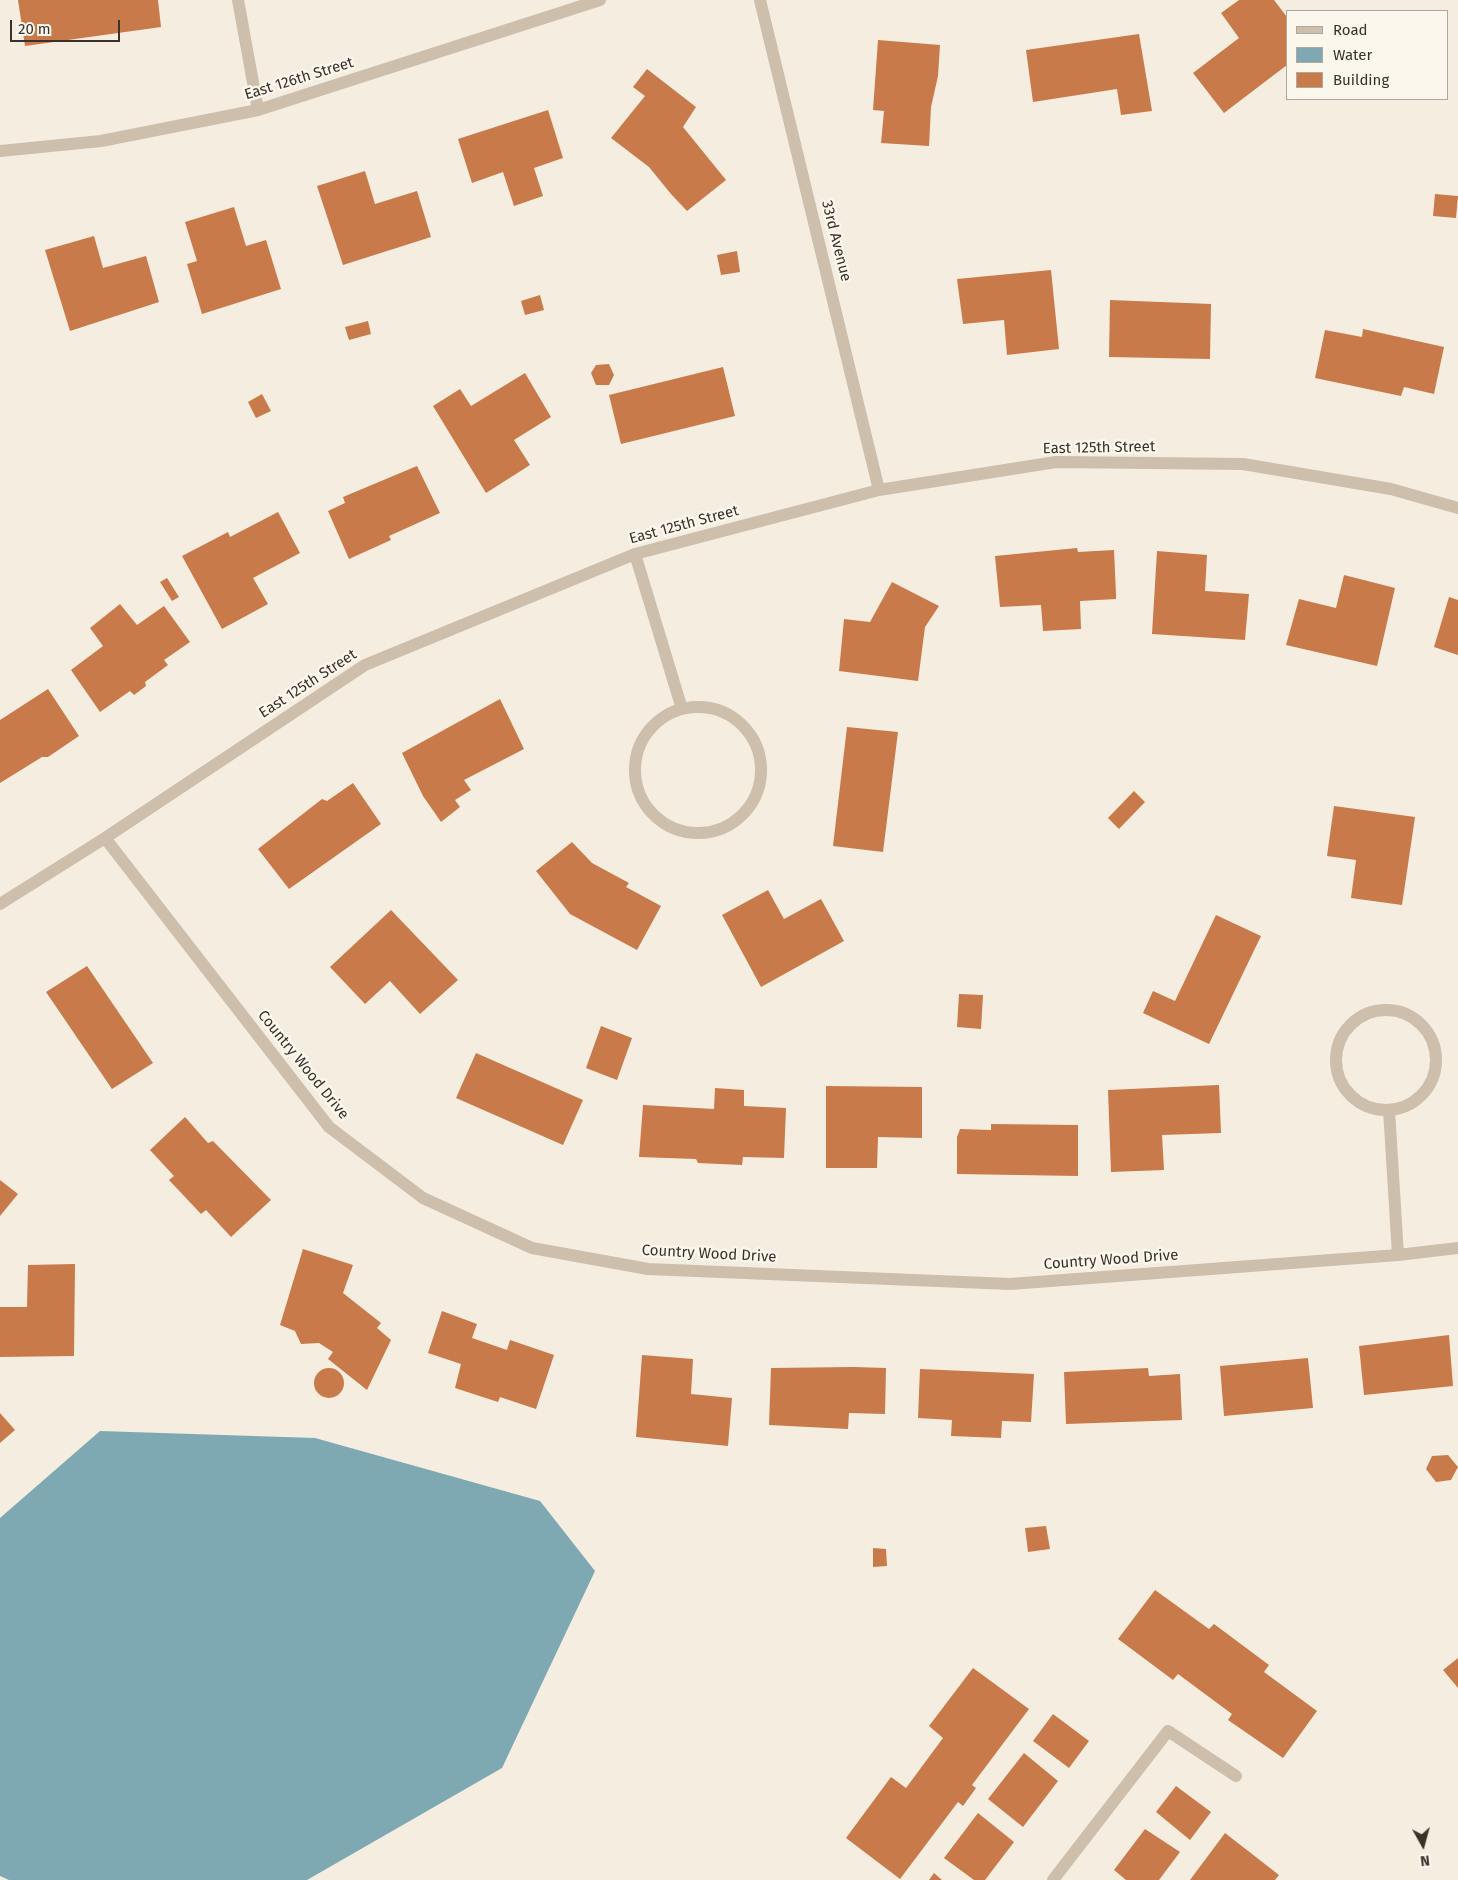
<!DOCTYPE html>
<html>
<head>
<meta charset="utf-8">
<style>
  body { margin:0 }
  #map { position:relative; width:1458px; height:1880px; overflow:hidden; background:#f4ede0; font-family:"Fira Sans",sans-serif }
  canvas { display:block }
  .legend { position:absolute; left:1286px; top:10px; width:162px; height:90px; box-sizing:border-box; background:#fbf7ed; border:1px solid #aea89f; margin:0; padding:6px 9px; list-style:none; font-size:15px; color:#3a322a }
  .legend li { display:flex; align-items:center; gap:10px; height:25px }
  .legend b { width:25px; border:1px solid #aea89f }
  .north { position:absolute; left:1398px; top:1820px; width:50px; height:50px; -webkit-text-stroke:4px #fbf7ed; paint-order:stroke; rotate:173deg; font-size:14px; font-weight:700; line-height:20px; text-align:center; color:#3a322a }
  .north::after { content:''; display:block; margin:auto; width:18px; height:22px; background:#3a322a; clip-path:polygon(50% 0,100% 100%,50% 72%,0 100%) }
  .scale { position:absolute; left:10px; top:20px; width:110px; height:22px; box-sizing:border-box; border:2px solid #3a322a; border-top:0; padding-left:6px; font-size:15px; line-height:18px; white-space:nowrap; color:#3a322a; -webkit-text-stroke:4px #fbf7ed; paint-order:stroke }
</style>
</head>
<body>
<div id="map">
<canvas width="1458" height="1880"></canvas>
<ul class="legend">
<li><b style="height:6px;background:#cdbfab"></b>Road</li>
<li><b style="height:14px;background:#7ea8b2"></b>Water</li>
<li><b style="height:14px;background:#c87a4a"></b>Building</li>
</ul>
<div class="north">N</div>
<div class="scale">20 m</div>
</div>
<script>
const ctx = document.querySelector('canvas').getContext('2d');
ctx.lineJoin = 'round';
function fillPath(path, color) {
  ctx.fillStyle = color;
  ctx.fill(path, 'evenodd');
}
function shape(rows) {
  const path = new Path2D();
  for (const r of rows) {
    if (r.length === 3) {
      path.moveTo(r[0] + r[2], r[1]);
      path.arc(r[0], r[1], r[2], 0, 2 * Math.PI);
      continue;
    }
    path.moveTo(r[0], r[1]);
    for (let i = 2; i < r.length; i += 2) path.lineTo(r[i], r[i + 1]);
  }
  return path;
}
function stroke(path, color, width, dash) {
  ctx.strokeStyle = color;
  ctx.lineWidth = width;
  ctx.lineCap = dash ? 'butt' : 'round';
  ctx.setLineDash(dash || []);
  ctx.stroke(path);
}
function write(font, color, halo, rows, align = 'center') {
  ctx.font = font + ' "Fira Sans",sans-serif';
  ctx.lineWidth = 5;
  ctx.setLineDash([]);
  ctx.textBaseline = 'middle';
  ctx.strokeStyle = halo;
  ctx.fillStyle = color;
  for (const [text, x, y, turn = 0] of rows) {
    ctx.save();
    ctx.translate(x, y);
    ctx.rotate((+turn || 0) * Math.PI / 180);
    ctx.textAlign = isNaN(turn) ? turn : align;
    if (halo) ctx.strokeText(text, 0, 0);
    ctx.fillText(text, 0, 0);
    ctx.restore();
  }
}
const water = shape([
  [100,1431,315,1438,540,1501,595,1571,502,1768,307,1880,9,1880,0,1876,0,1518]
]);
const building = shape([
  [18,0,158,0,161,27,25,46],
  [1239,0,1274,0,1287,17,1287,65,1224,113,1193,73,1239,38,1221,13],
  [1139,34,1152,111,1121,115,1117,89,1033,102,1026,50],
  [878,40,940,45,938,76,931,107,929,146,881,143,884,111,873,110],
  [647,69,696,107,683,127,726,180,687,211,671,194,649,167,611,138,645,96,633,87],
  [548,110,563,158,534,168,543,196,514,206,503,172,472,183,458,139],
  [365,171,375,204,417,191,431,237,343,265,317,186],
  [1435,194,1458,196,1456,218,1433,216],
  [234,207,246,246,266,240,281,289,202,314,187,264,197,261,185,222],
  [94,236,103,268,146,256,159,302,70,331,45,250],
  [737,251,740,272,721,275,717,255],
  [1051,270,1059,349,1007,355,1004,320,963,324,957,279],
  [540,295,544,310,525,315,521,301],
  [1110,300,1211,304,1210,359,1109,357],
  [368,321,371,334,349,340,345,327],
  [1363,329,1444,347,1434,394,1404,387,1401,396,1315,378,1325,330,1362,337],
  [609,364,614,375,609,385,596,385,591,373,596,365],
  [723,367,735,416,621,444,609,395],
  [525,373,551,417,514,440,530,465,486,493,433,406,460,389,471,406],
  [262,394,271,411,256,418,248,402],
  [417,466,440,513,389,536,391,540,349,559,328,511,345,503,343,497],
  [278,512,300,553,253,578,268,604,222,629,182,556,228,532,230,537],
  [1077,548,1078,552,1114,550,1116,594,1116,599,1080,601,1081,629,1043,631,1041,605,1000,607,995,556],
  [1157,551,1207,555,1205,591,1249,594,1245,640,1152,634],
  [1344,575,1395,588,1377,666,1286,645,1299,599,1336,608],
  [167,578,179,597,172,601,160,582],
  [892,582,939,606,925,627,918,681,839,671,844,619,870,622],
  [1449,597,1458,600,1458,655,1434,647],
  [120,604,137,625,164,606,190,642,164,660,168,665,145,682,146,686,134,695,130,691,100,712,71,670,103,646,90,628],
  [48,689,79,736,48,757,42,757,0,783,0,720],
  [500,699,524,749,464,780,471,790,455,800,460,807,441,822,423,796,402,753],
  [847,727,898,732,883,852,833,846],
  [353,783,381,824,289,889,258,849,322,799,327,801],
  [1134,791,1145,802,1119,829,1108,818],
  [1334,806,1415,817,1402,905,1351,898,1356,860,1327,856],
  [572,842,592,863,629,883,626,887,661,906,637,950,570,914,536,871],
  [768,890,784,919,821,899,844,941,761,987,722,915],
  [391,910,458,980,420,1014,390,981,365,1004,330,967],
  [1216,915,1261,936,1209,1044,1143,1013,1153,991,1175,1001],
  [87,966,153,1063,112,1089,46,992],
  [959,994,983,995,981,1029,957,1027],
  [601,1026,632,1038,617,1080,586,1068],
  [476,1053,583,1100,563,1145,456,1098],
  [1219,1085,1221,1133,1162,1135,1164,1170,1111,1172,1108,1090],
  [826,1086,922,1087,922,1138,878,1137,877,1168,826,1168],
  [715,1088,744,1090,744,1106,786,1108,784,1158,743,1157,742,1165,698,1163,696,1159,639,1157,643,1105,714,1109],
  [185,1117,208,1143,213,1141,271,1200,231,1237,206,1210,201,1214,169,1180,174,1176,150,1150],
  [991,1124,1078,1125,1078,1176,957,1174,957,1137,960,1129,991,1130],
  [0,1180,18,1194,0,1216],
  [303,1249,353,1265,343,1293,381,1323,377,1328,391,1340,367,1390,328,1359,333,1352,319,1343,301,1344,295,1331,280,1325],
  [75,1264,74,1356,0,1357,0,1307,27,1307,28,1265],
  [442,1311,477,1324,472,1338,507,1350,510,1340,554,1355,536,1409,500,1397,498,1402,455,1388,461,1364,428,1353],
  [1449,1335,1453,1386,1364,1395,1359,1346],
  [642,1355,693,1359,691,1394,732,1398,728,1446,636,1437],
  [1308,1358,1313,1408,1224,1416,1220,1366],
  [854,1367,886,1368,885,1414,849,1413,848,1429,769,1425,771,1368],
  [1148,1368,1149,1376,1180,1374,1182,1420,1066,1424,1064,1372],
  [329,1383,15],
  [920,1369,1034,1374,1031,1422,1002,1421,1001,1438,951,1436,952,1420,918,1418],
  [0,1413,15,1430,0,1443],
  [1448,1455,1458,1467,1451,1480,1436,1482,1426,1469,1432,1456],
  [1046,1526,1050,1549,1028,1552,1025,1528],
  [873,1548,886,1549,887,1566,873,1567],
  [1155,1590,1209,1629,1214,1624,1269,1665,1264,1672,1317,1711,1283,1758,1228,1720,1232,1714,1178,1674,1173,1680,1118,1639],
  [1458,1658,1458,1688,1443,1670],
  [973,1668,1029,1709,972,1785,976,1788,963,1806,958,1802,900,1879,846,1838,891,1777,906,1788,943,1738,929,1726],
  [1053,1714,1089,1741,1069,1768,1033,1741],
  [1024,1753,1058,1781,1023,1827,988,1799],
  [1176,1786,1211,1812,1190,1840,1156,1812],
  [978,1813,1014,1842,985,1880,974,1880,944,1858],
  [1145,1829,1180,1852,1159,1880,1126,1880,1114,1870],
  [1225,1833,1279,1875,1275,1880,1190,1880],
  [934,1873,942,1880,929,1880]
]);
const lane = shape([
  [1053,1880,1168,1731,1236,1776]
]);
const street = shape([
  [238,0,258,110],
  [760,0,879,490],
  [0,151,101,141,258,110,600,0],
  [635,554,682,709],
  [698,770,63],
  [105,838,329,1127,423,1198,532,1248,648,1269,1010,1284,1398,1255,1458,1248],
  [0,904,105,838,365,665,635,554,879,490,1056,462,1243,464,1391,489,1458,508],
  [1386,1060,50],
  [1389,1110,1398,1255]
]);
const streetNames = [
  ["East 126th Street",299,79,-17],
  ["33rd Avenue",836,241,76],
  ["East 125th Street",1099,448,-1],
  ["East 125th Street",684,525,-15],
  ["East 125th Street",308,684,-33],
  ["Country Wood Drive",303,1065,51],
  ["Country Wood Drive",709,1254,3],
  ["Country Wood Drive",1111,1260,-4]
];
fillPath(water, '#7ea8b2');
fillPath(building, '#c87a4a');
stroke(lane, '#cdbfab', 12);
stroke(street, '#cdbfab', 12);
write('15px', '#3a322a', '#fbf7ed', streetNames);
</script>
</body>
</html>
